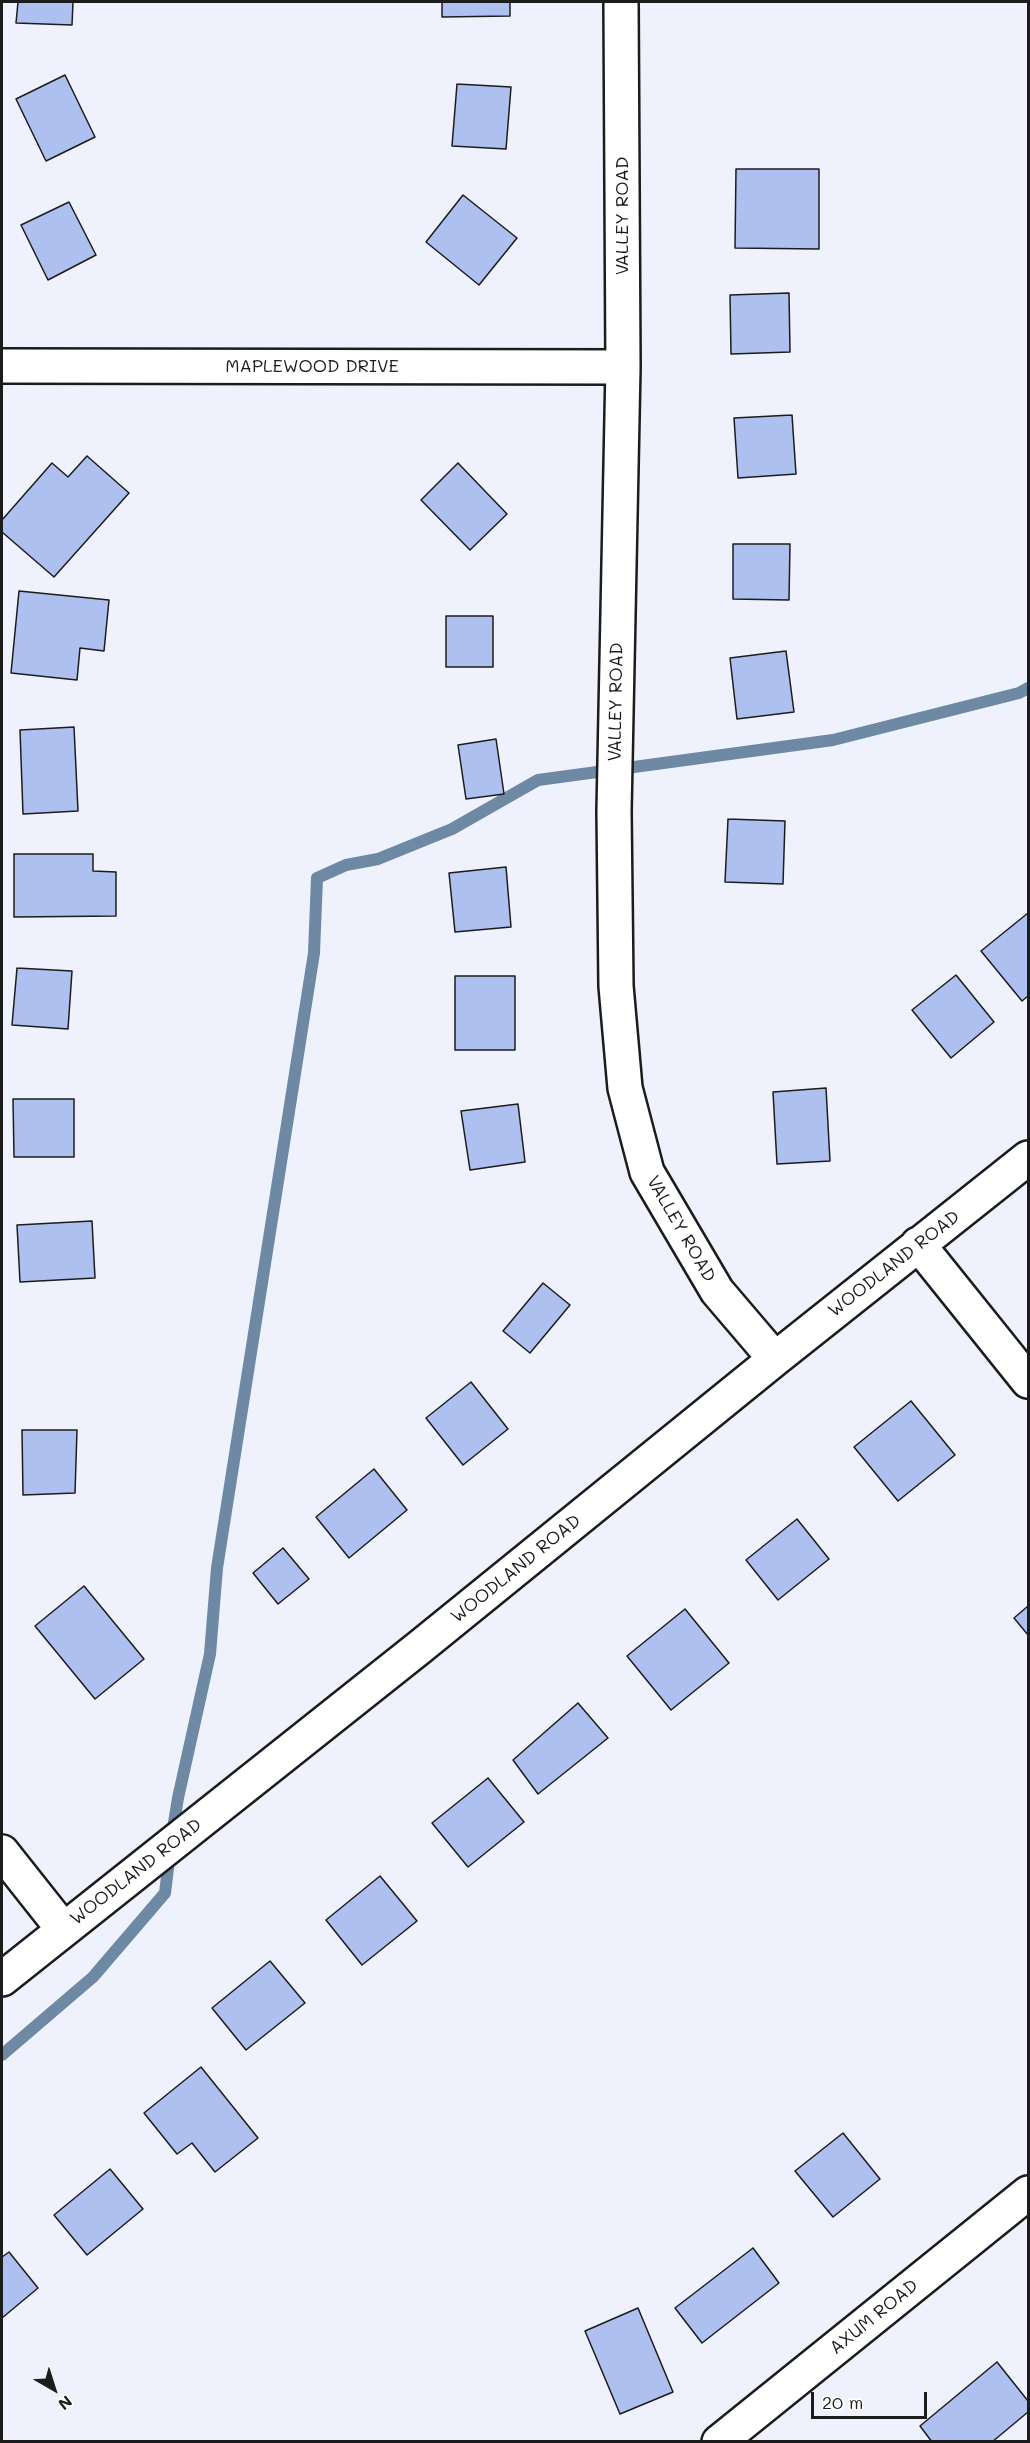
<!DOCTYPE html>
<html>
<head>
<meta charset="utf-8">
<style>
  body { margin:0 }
  #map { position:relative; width:1030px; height:2443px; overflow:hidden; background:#eff2fc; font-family:Mali,sans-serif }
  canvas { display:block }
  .frame { position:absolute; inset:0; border:3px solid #1c1c1c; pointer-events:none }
  .north { position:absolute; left:24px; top:2359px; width:60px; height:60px; -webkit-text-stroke:4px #fff; paint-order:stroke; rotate:141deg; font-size:16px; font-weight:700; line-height:24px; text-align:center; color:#1c1c1c }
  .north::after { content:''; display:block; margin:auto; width:21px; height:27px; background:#1c1c1c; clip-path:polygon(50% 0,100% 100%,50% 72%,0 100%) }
  .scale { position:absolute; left:811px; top:2392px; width:116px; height:27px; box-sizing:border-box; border:3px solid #1c1c1c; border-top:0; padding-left:8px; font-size:18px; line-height:21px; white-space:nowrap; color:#1c1c1c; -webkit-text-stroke:4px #fff; paint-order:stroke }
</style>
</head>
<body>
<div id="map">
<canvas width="1030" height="2443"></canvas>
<div class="frame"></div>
<div class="north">N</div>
<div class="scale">20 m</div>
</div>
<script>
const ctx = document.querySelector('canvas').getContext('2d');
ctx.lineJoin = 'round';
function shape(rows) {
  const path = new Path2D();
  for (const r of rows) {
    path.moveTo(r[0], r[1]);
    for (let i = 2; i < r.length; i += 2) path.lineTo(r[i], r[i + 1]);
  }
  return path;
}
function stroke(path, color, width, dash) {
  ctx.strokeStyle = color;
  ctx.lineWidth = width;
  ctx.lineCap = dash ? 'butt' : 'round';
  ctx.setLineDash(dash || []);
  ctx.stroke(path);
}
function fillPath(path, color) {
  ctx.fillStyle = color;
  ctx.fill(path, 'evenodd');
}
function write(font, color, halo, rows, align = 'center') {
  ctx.font = font + ' Mali,sans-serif';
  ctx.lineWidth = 6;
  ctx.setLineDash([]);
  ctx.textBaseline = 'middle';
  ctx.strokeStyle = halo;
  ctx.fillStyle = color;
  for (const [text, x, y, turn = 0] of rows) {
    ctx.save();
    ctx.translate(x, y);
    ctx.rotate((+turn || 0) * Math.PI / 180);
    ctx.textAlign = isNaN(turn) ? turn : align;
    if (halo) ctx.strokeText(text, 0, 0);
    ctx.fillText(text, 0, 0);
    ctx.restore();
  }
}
const stream = shape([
  [172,1835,178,1798,210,1654,217,1568,314,953,317,878,346,865,378,859,452,829,538,780,833,740,1019,693,1028,688],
  [2,2055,93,1977,165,1893,170,1852]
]);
const building = shape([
  [18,2,73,2,72,25,16,23,18,2],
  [442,2,510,2,510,16,442,17,442,2],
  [65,75,95,137,46,161,16,99,65,75],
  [457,84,511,87,506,149,452,146,457,84],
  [736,169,819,169,819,249,735,248,736,169],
  [463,195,517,238,479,285,426,242,463,195],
  [69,202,96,255,48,280,21,225,69,202],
  [789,293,790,352,731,354,730,295,789,293],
  [792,415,796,474,738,478,734,418,792,415],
  [87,456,129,493,54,577,2,532,2,520,52,463,68,477,87,456],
  [458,463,507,514,470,550,421,500,458,463],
  [733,544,790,544,789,600,733,599,733,544],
  [19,591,109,600,104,651,80,648,77,680,11,673,19,591],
  [446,616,493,616,493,667,446,667,446,616],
  [786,651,794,712,737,719,730,658,786,651],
  [74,727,78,811,23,814,20,730,74,727],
  [496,739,504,794,466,799,458,745,496,739],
  [728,819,785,821,783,884,725,882,728,819],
  [14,854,93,854,93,871,116,872,116,916,14,917,14,854],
  [506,867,511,927,455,932,449,873,506,867],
  [1028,913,1028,996,1022,1001,981,951,1028,913],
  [17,968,72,971,68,1029,12,1025,17,968],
  [956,975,994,1022,951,1058,912,1010,956,975],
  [455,976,515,976,515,1050,455,1050,455,976],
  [826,1088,830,1161,777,1164,773,1092,826,1088],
  [13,1099,74,1099,74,1157,14,1157,13,1099],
  [518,1104,525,1162,470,1170,461,1111,518,1104],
  [92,1221,95,1278,20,1282,17,1225,92,1221],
  [543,1283,570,1305,530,1353,503,1331,543,1283],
  [471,1382,508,1429,463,1465,426,1418,471,1382],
  [911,1401,955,1455,898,1501,854,1447,911,1401],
  [22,1430,77,1430,75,1493,23,1495,22,1430],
  [374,1469,407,1510,349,1558,316,1517,374,1469],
  [797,1519,829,1559,778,1600,746,1560,797,1519],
  [283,1548,309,1579,278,1604,253,1573,283,1548],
  [84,1586,144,1659,95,1699,35,1626,84,1586],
  [1028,1606,1028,1635,1014,1618,1028,1606],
  [685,1609,729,1663,671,1710,627,1656,685,1609],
  [578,1703,608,1738,538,1794,513,1760,578,1703],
  [488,1778,524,1822,468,1867,432,1823,488,1778],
  [380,1876,417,1921,362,1965,326,1920,380,1876],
  [270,1961,305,2003,246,2050,212,2008,270,1961],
  [201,2067,258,2138,215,2172,192,2143,177,2154,144,2113,201,2067],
  [843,2133,880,2179,833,2217,795,2171,843,2133],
  [110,2169,143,2209,87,2255,54,2215,110,2169],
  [753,2248,779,2283,702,2343,675,2308,753,2248],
  [9,2252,38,2288,2,2318,2,2257,9,2252],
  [638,2308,673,2392,620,2414,585,2331,638,2308],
  [997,2362,1028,2401,1028,2412,992,2442,932,2442,920,2426,997,2362]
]);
const minor = shape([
  [621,2,623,367,614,811,616,986,625,1088,647,1172,717,1291,775,1359],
  [2,366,623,367],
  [918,1244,1028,1381],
  [2,1852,63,1929],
  [2,1979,420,1647,775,1359,1028,1158],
  [719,2442,1028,2193]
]);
const streetNames = [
  ["VALLEY ROAD",622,216,-90],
  ["MAPLEWOOD DRIVE",312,366],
  ["VALLEY ROAD",616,702,-89],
  ["VALLEY ROAD",681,1229,60],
  ["WOODLAND ROAD",894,1264,-38],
  ["WOODLAND ROAD",516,1569,-39],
  ["WOODLAND ROAD",136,1872,-38],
  ["AXUM ROAD",874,2317,-39]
];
stroke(stream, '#6d89a4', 12);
fillPath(building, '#aec0ef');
stroke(building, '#1c1c1c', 1.5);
stroke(minor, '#1c1c1c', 38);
stroke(minor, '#fff', 33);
write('18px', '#1c1c1c', '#fff', streetNames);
</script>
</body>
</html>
